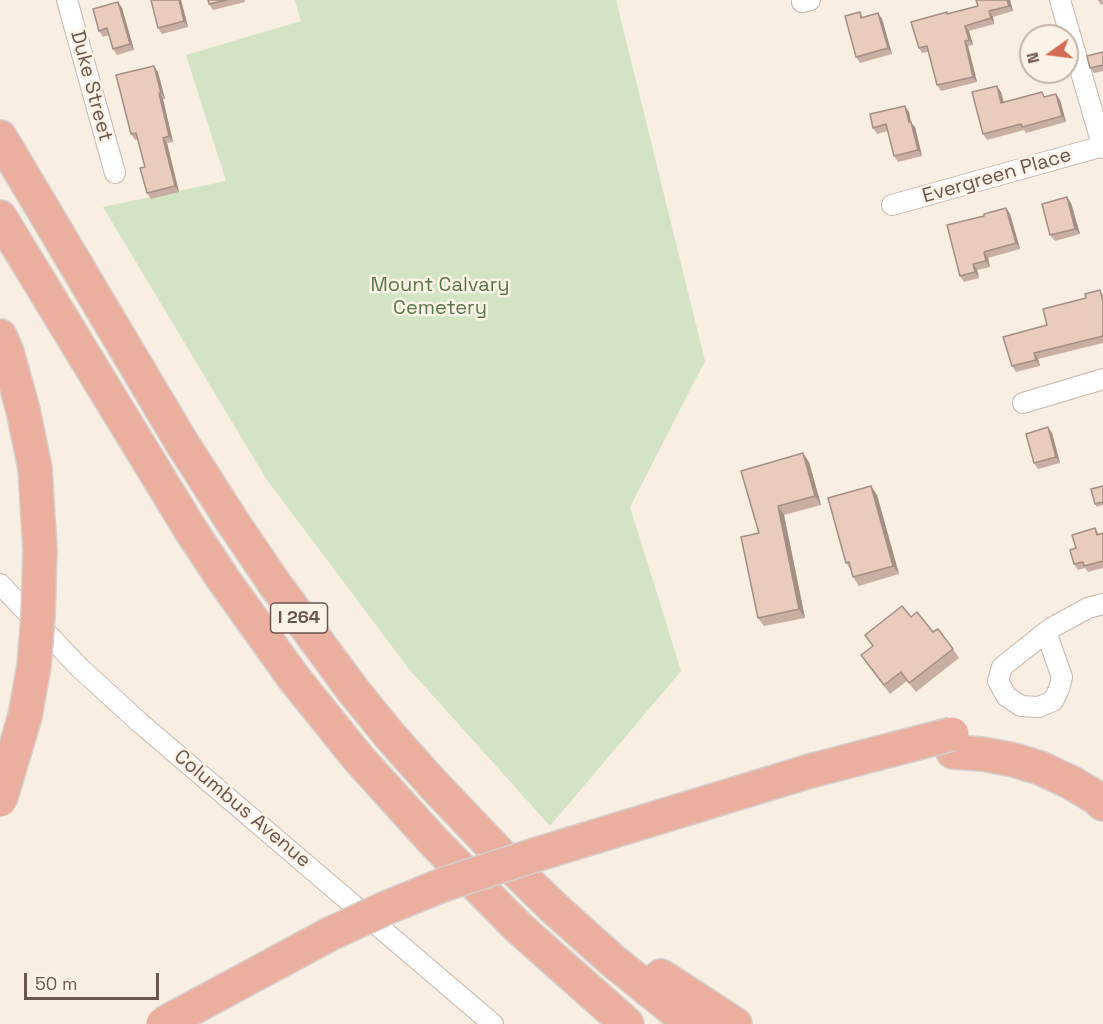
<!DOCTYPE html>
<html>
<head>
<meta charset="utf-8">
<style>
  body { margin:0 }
  #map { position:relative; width:1103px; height:1024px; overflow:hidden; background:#f8eee2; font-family:"Space Grotesk",sans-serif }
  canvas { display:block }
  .north { position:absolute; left:1019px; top:24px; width:60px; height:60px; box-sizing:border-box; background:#fcf3e7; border:2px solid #c2b4a9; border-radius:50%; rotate:256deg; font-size:16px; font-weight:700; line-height:24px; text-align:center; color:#6c554c }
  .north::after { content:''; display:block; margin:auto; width:21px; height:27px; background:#d36a56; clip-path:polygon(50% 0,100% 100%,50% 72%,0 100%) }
  .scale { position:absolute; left:24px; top:973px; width:135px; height:27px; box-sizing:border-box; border:3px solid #6c554c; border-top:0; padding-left:8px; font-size:18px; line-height:21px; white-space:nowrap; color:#6c554c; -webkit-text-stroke:4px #fcf3e7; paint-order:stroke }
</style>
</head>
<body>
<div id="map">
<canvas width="1103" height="1024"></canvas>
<div class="north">N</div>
<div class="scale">50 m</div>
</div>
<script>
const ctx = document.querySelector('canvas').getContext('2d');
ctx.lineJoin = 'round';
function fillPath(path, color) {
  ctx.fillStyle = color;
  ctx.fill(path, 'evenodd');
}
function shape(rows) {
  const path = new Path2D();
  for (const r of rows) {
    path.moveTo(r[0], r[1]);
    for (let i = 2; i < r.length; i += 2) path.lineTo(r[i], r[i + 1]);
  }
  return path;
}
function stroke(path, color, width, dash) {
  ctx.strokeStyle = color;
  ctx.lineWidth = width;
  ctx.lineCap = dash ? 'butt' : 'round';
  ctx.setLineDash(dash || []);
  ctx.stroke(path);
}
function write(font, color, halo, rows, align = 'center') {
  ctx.font = font + ' "Space Grotesk",sans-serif';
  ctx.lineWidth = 5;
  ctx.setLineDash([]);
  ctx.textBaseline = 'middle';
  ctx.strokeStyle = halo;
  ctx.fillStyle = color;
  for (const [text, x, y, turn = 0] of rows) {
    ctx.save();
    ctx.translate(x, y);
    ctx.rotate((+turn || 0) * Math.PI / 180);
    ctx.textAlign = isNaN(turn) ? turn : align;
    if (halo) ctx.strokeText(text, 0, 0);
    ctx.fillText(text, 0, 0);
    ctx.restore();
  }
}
const green = shape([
  [295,0,616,0,705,361,630,507,681,671,550,826,409,669,267,480,103,207,226,181,186,55,301,21]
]);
const minor = shape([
  [67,0,115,173],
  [1060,0,1103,148],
  [802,2,810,0],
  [892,205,1103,146],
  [1023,403,1103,379],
  [0,584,80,668,139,722,493,1024],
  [1046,632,1062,677,1059,689,1053,701,1039,707,1021,706,1006,696,1002,688,998,681,1002,667,1046,632,1053,627,1088,608,1103,604]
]);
const motorway = shape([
  [0,137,182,443,232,521,274,583,352,689,391,737,433,784,512,867,554,908,612,960,691,1024],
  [0,217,190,529,223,579,293,677,359,759,436,844,519,928,627,1024],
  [0,336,7,352,23,410,35,468],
  [953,752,982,754,1014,760,1040,768,1072,783,1097,798,1103,804],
  [661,976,735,1024]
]);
const motorwayBridge = shape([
  [0,800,25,716,34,666,38,616,40,550,35,468],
  [163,1024,330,934,386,908,445,884,538,854,810,771,952,734]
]);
const wall = shape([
  [181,0,188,27,162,34,158,28],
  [208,0,245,0,245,2,213,10,209,4],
  [1010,0,1013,11,993,17,994,24,969,31,973,45,968,46,977,82,941,91,937,85,928,52,922,53,919,48,948,14],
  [1098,0,1103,0,1103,4,1101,5],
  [118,2,122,8,134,50,117,55,113,49,109,35,103,37,99,31],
  [860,12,863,17,878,13,882,19,892,54,860,63,856,57],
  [1103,52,1103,71,1094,73,1090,68],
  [158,72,165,99,163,99,173,142,167,143,179,192,151,199,147,193,145,167,138,139,135,140,131,134],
  [1001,92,1004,102,1046,97,1056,94,1060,100,1066,122,1026,133,1024,130,987,140,983,134],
  [905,106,909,112,911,123,915,127,922,156,898,162,894,156,888,131,877,134,873,128],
  [1071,203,1080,234,1055,241,1050,235],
  [1006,208,1010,214,1020,249,988,258,990,267,977,270,979,278,964,282,960,276,984,216],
  [1103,294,1103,343,1038,359,1040,366,1016,372,1012,366,1047,325],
  [1052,433,1060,463,1038,469,1034,463],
  [809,462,821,505,784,515,805,618,764,626,758,618,759,533],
  [1103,486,1103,505,1097,507,1095,504],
  [877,495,899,574,859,586,853,577,851,570,846,563],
  [1095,528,1099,534,1103,533,1103,568,1088,572,1085,568,1078,570,1074,564,1076,548],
  [911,617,933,632,953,649,959,658,916,692,907,681,890,694,867,664,873,646,865,635]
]);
const shadedWall = shape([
  [179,0,181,0,188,27,184,21],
  [1007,0,1010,0,1013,11,1009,6],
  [118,2,122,8,134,50,130,44],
  [989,11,993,17,994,24,991,18],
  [878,13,882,19,892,54,888,48],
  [965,26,969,31,973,45,969,40],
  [965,41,968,46,977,82,973,77],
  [154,66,158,72,165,99,161,93],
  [997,86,1001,92,1005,109,1001,103],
  [159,93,163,99,173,142,169,136],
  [1056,94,1060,100,1066,122,1062,116],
  [905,106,909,112,911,123,915,127,922,156,918,150,909,122],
  [163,138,167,143,179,192,175,186],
  [1067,197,1071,203,1080,234,1075,229],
  [1006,208,1010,214,1020,249,1016,243],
  [984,252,988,258,990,267,986,261],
  [973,264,977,270,979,278,975,272],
  [1034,353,1038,359,1040,366,1036,360],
  [1048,427,1052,433,1060,463,1056,457],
  [803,453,809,462,821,505,815,496],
  [871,486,877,495,899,574,893,566],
  [778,506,784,515,805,618,799,609]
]);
const building = shape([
  [151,0,179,0,184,21,158,28,151,0],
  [208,0,227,0,209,4,208,0],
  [976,0,1007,0,1009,6,989,11,991,18,965,26,969,40,965,41,973,77,937,85,927,46,919,48,911,22,947,12,947,14,978,6,976,0],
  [118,2,130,44,113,49,107,28,99,31,93,9,118,2],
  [860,12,861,18,878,13,888,48,856,57,845,16,860,12],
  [1103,52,1103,65,1090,68,1087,56,1103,52],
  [154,66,161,93,159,93,169,136,163,138,175,186,147,193,140,168,145,167,136,133,131,134,116,75,154,66],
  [997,86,1001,103,1042,92,1044,97,1056,94,1062,116,1022,127,1021,124,983,134,972,92,997,86],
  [905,106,909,122,911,122,918,150,894,156,886,124,873,128,870,114,905,106],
  [1067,197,1075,229,1050,235,1042,204,1067,197],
  [1006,208,1016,243,984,252,986,261,973,264,975,272,960,276,947,225,984,216,984,214,1006,208],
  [1100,290,1103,301,1103,336,1034,353,1036,360,1012,366,1003,337,1047,325,1043,309,1086,298,1085,294,1100,290],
  [1048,427,1056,457,1034,463,1026,434,1048,427],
  [803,453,815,496,778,506,799,609,758,618,741,537,759,533,741,471,803,453],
  [871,486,893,566,853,577,849,562,846,563,828,498,871,486],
  [1103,486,1103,502,1095,504,1091,489,1103,486],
  [1095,528,1097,535,1103,533,1103,561,1084,566,1083,562,1074,564,1070,550,1076,548,1072,535,1095,528],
  [902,606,911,617,917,612,933,632,938,629,953,649,909,683,901,672,884,685,861,655,873,646,865,635,902,606]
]);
const shields = [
  [299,618,57]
];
const shieldNames = [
  ["I 264",299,618]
];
const streetNames = [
  ["Duke Street",91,86,75],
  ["Evergreen Place",997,176,-16],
  ["Columbus Avenue",242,809,40]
];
const parkNames = [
  ["Mount Calvary",440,286],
  ["Cemetery",440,309]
];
fillPath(green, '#d2e4c3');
stroke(minor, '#c7b6ab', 22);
stroke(motorway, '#d6cfcd', 36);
stroke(minor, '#fff', 20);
stroke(motorway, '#ebafa0', 33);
stroke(motorwayBridge, '#d6cfcd', 36, []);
stroke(motorwayBridge, '#ebafa0', 33);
fillPath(wall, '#c9afa3');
fillPath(shadedWall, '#a48f84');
fillPath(building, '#eaccbd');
stroke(building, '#a48f84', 1.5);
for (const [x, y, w] of shields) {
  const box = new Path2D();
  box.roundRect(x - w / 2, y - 15, w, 30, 4.5);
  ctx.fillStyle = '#fcf3e7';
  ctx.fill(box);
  stroke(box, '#6c554c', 1.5);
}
write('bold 18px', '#6c554c', null, shieldNames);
write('20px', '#6c554c', '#fcf3e7', streetNames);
write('20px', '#597749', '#fcf3e7', parkNames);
</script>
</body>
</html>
